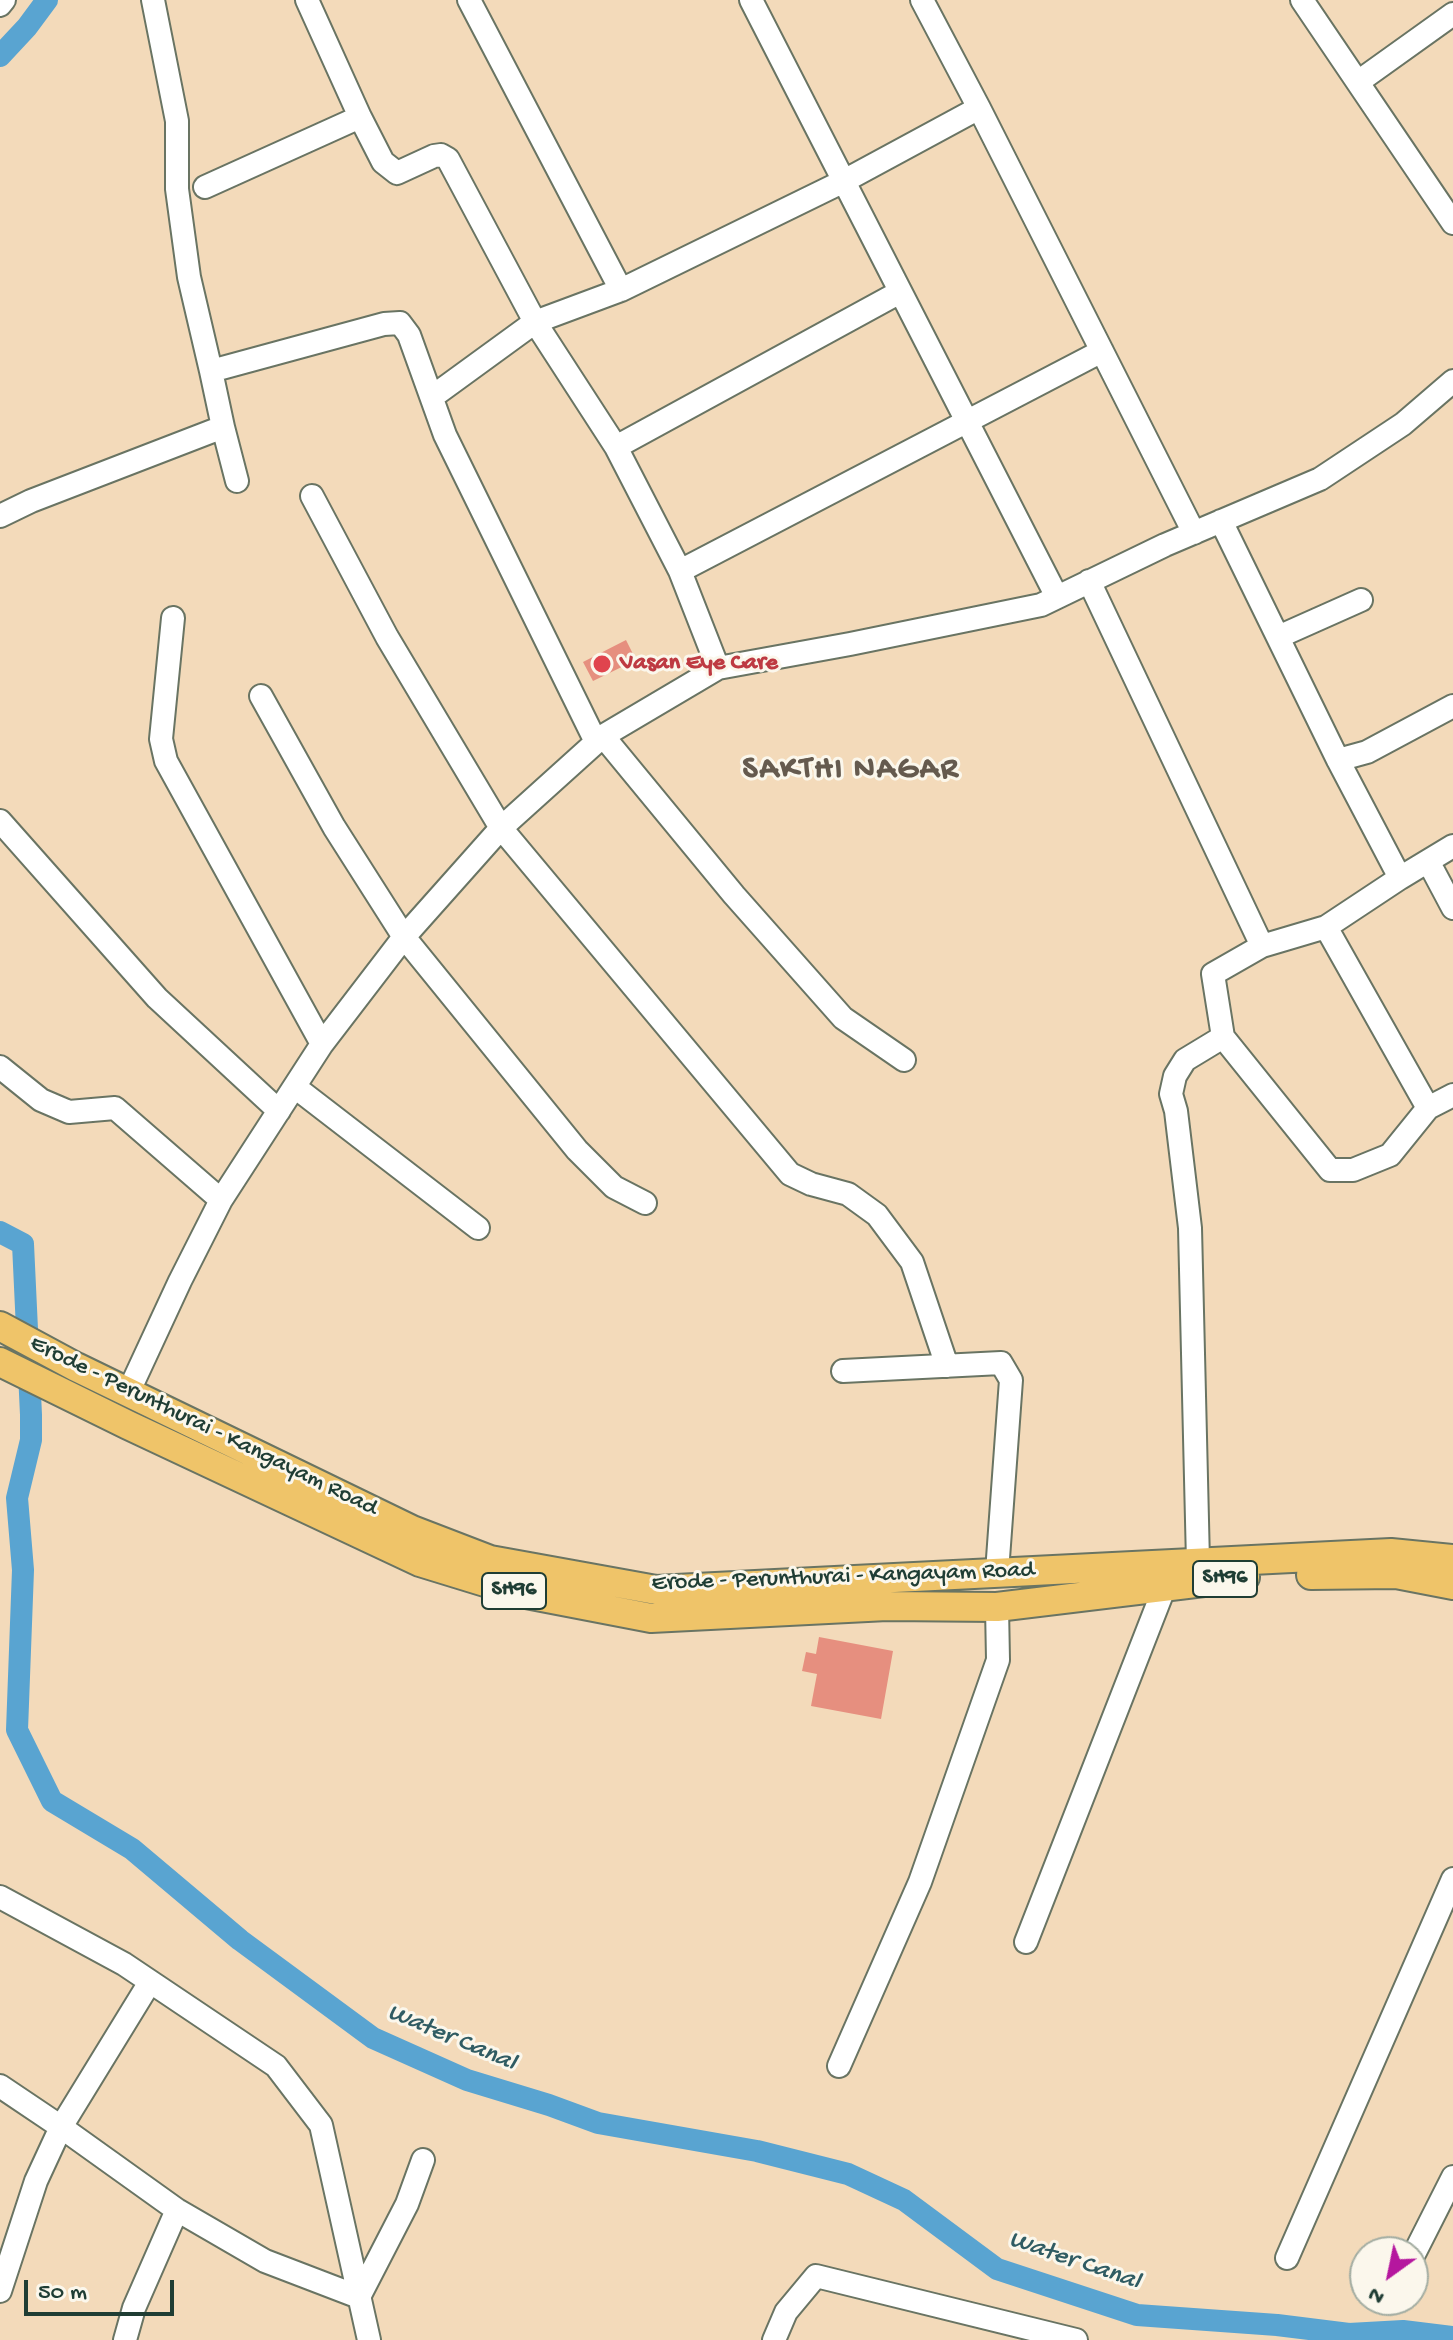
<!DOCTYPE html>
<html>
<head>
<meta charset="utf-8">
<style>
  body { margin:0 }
  #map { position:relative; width:1453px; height:2340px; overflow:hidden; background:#f3daba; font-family:"Gochi Hand",sans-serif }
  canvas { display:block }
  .north { position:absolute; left:1349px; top:2236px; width:80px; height:80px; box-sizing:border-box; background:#fbf7ec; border:2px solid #a3ada2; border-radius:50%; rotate:213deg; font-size:22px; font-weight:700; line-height:32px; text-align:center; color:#1f3d34 }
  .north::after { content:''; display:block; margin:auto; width:28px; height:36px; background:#b5179e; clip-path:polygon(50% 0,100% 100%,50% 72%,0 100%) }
  .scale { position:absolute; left:24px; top:2280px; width:150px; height:36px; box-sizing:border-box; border:4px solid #1f3d34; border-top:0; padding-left:10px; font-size:24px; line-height:28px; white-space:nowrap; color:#1f3d34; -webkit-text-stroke:6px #fbf7ec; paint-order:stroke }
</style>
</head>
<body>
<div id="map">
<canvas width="1453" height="2340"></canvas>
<div class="north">N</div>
<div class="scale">50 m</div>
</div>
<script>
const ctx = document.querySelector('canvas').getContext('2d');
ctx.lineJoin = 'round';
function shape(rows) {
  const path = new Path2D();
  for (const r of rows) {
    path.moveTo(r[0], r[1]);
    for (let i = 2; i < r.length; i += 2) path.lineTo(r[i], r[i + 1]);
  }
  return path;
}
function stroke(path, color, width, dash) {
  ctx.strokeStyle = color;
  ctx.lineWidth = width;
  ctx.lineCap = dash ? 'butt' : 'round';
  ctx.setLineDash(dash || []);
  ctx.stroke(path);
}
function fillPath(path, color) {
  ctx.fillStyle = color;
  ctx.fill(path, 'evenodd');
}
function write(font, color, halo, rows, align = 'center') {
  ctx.font = font + ' "Gochi Hand",sans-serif';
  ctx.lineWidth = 6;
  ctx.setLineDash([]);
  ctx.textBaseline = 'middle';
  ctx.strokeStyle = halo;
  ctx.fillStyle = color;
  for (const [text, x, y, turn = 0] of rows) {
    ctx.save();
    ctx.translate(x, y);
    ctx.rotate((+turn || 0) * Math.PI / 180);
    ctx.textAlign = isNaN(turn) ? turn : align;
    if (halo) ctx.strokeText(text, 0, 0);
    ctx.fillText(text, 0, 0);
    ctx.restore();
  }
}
const canal = shape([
  [0,56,27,27,47,0],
  [0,1232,23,1244,31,1415,31,1440,17,1498,23,1570,17,1730,52,1801,132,1849,240,1940,373,2038,467,2080,549,2105,598,2123,757,2151,848,2174,904,2200,997,2269,1137,2315,1277,2325,1349,2334,1403,2331,1453,2337]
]);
const building = shape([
  [626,640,636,660,593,681,583,662],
  [819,1637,893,1651,881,1719,811,1706,817,1674,802,1671,806,1652,816,1654]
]);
const minor = shape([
  [153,0,177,121,177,189,189,277,211,371,384,324,400,323,409,335,445,435,596,742],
  [469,0,621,290],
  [751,0,1057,597],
  [922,0,979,108,1194,533],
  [1302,0,1453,223],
  [0,5,4,0],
  [1358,82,1453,14],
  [360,117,383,162,397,173,434,156,441,155,448,159,535,322,616,447,680,571,718,668],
  [205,187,360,117,307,0],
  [432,397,535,322,621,290,844,181,979,108],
  [223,427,237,481],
  [616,447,900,292],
  [312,496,387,637,501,828,790,1174,811,1184,848,1194,877,1215,912,1262,947,1366],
  [0,516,31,501,223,427,211,371],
  [1221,521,1338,760,1400,878],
  [680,571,1102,351],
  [1089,581,1262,946,1213,974,1223,1037,1185,1060,1175,1076,1171,1094,1176,1111,1190,1228,1198,1562],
  [173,618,161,739,166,761,322,1044],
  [1278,637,1361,600],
  [261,696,334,827,404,937,577,1150,614,1187,645,1203],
  [603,736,734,895,843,1018,904,1060],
  [1338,760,1367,752,1453,706],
  [0,821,157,998,279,1111],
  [1428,861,1453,908],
  [1326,927,1428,1108],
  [1262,946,1326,927,1400,878,1453,846],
  [1223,1037,1330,1170,1353,1170,1390,1155,1428,1108,1453,1095],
  [0,1067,41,1100,69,1112,115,1108,221,1200],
  [295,1087,478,1228],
  [843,1371,1001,1363,1011,1380,997,1572],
  [128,1393,180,1281,221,1200,322,1044,404,937,501,828,603,736,718,668,850,644,1041,605,1165,545,1320,479,1403,424,1453,381],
  [0,1897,124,1964,276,2066,321,2125,369,2340],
  [1026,1942,1165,1586],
  [839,2066,920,1882,998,1660,997,1607],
  [0,2086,61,2127,177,2210,265,2261,359,2297,407,2204,423,2160],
  [1413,2256,1453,2177],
  [1287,2258,1453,1879],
  [0,2291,36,2181,61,2127,150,1982],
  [125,2340,134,2308,177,2210],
  [774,2340,786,2312,816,2276,1076,2340]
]);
const major = shape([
  [0,1326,76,1367,412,1530,490,1560,656,1590,1391,1553,1453,1559],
  [0,1362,128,1425,420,1562,521,1593,651,1618,887,1606,997,1607,1245,1577],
  [1311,1575,1396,1574,1453,1585]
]);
const markers = [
  [602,664,10,"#e0444e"]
];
const shields = [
  [1225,1579,64],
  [514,1591,64]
];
const shieldNames = [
  ["SH96",1225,1579],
  ["SH96",514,1591]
];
const healthNames = [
  ["Vasan Eye Care",620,664]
];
const streetNames = [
  ["Erode - Perunthurai - Kangayam Road",203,1427,26],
  ["Erode - Perunthurai - Kangayam Road",843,1578,-2]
];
const waterNames = [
  ["Water Canal",451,2039,23],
  ["Water Canal",1074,2262,19]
];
const districtNames = [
  ["SAKTHI NAGAR",851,771]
];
stroke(canal, '#59a4d1', 22);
fillPath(building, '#e68f7f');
stroke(minor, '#697463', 26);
stroke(major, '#697463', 32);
stroke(minor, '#fff', 22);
stroke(major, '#efc469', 28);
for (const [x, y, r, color] of markers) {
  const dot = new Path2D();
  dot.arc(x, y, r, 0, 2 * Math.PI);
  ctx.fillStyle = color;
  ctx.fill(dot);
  stroke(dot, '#fbf7ec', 3);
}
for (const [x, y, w] of shields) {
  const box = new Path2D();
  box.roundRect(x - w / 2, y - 18, w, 36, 6);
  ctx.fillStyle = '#fbf7ec';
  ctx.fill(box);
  stroke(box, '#1f3d34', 2);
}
write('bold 22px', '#1f3d34', null, shieldNames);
write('bold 24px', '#be3a42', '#fbf7ec', healthNames, 'left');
write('24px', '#1f3d34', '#fbf7ec', streetNames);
write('italic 26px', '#305c63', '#fbf7ec', waterNames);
ctx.letterSpacing = '2px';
write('bold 32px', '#655a4e', '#fbf7ec', districtNames);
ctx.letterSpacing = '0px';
</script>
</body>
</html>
